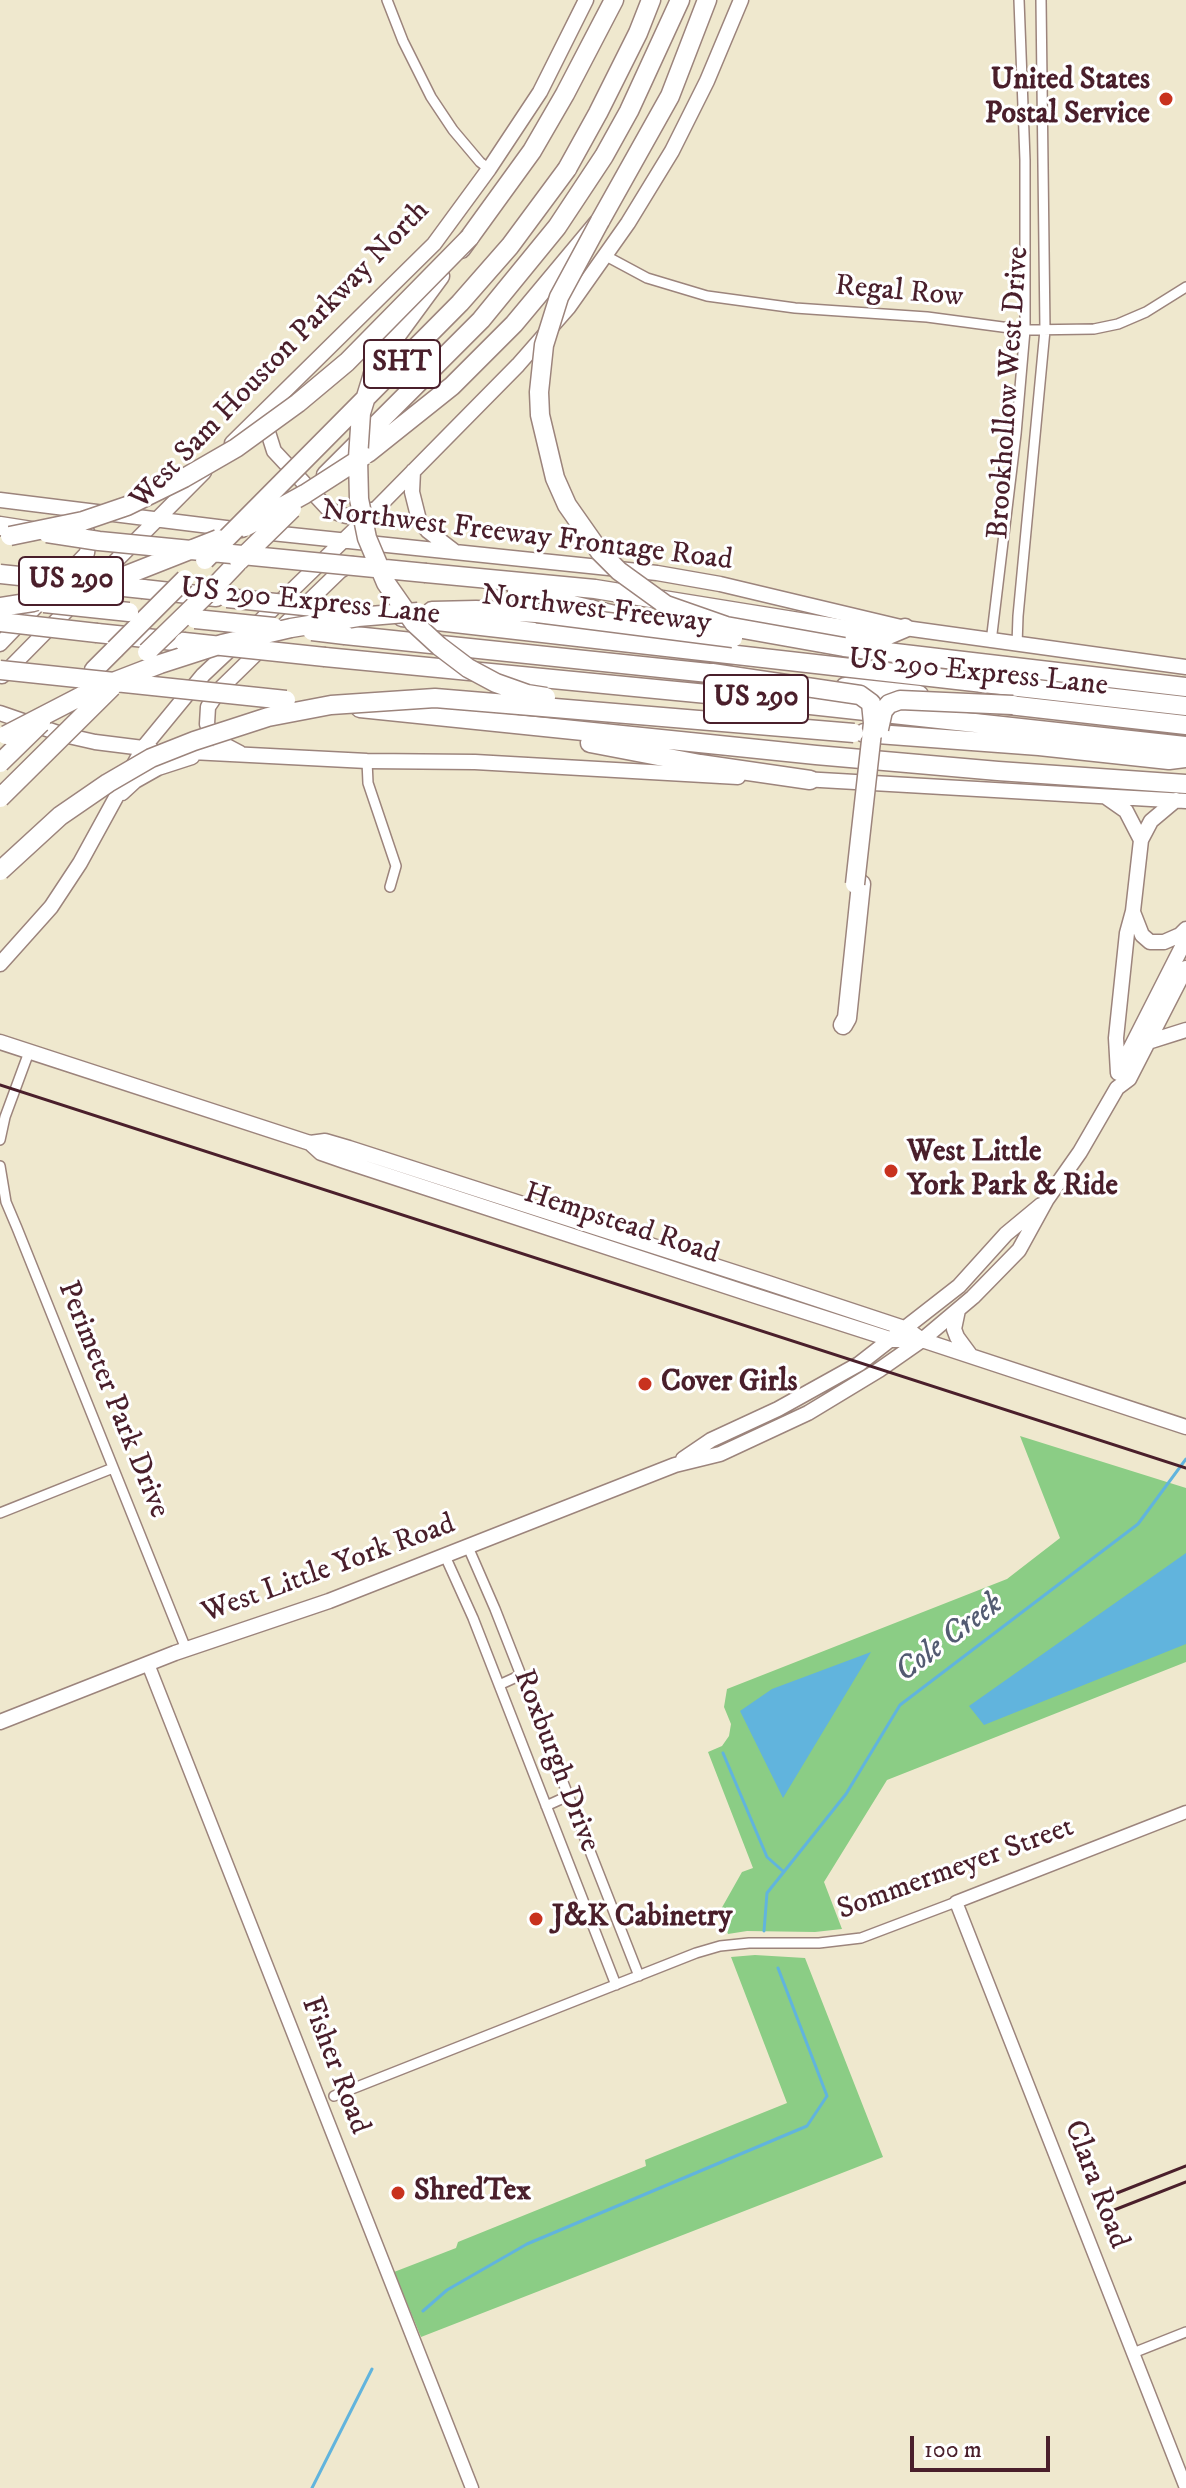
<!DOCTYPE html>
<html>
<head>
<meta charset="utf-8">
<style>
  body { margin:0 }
  #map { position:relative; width:1186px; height:2488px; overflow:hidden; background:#efe8ce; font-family:"IM FELL DW Pica",serif }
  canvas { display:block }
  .scale { position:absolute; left:910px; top:2436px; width:140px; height:36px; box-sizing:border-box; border:4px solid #4a1f2b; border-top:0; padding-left:10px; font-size:24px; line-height:28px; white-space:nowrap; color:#4a1f2b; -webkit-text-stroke:6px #fff; paint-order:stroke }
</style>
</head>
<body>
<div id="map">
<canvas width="1186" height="2488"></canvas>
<div class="scale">100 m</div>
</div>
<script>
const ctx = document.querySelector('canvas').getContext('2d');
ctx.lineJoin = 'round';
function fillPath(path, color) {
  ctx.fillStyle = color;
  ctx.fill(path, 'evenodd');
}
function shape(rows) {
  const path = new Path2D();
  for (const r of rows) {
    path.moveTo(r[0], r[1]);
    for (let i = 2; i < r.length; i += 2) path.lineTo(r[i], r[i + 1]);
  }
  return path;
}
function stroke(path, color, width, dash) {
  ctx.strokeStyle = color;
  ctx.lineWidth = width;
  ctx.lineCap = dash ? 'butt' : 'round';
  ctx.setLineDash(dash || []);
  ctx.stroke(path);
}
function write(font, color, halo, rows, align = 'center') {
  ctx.font = font + ' "IM FELL DW Pica",serif';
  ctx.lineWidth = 6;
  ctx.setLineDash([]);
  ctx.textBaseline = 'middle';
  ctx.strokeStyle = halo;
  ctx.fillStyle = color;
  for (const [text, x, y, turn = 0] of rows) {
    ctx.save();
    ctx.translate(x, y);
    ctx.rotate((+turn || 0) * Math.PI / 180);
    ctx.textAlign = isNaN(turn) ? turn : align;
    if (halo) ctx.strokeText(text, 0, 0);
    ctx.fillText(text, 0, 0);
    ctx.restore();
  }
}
const green = shape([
  [1020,1436,1186,1488,1186,1662,887,1780,824,1882,842,1929,815,1932,747,1931,728,1934,720,1911,742,1872,753,1868,708,1752,722,1746,729,1736,731,1724,724,1707,727,1689,1007,1579,1060,1538],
  [755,1955,805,1958,883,2157,421,2337,394,2272,456,2248,458,2242,646,2166,645,2160,787,2103,731,1957]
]);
const water = shape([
  [1186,1553,1186,1644,984,1725,969,1706],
  [871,1652,783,1798,740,1711,772,1689]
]);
const stream = shape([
  [723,1753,767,1857,784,1872],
  [764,1931,767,1893,846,1794,900,1705,1138,1524,1186,1459],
  [423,2311,447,2290,527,2244,807,2126,827,2096,778,1968],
  [312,2488,372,2369]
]);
const minor = shape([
  [387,0,403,41,431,97,453,130,480,162,489,169],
  [606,256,647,278,707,296,795,308,927,317,1025,330,1094,329,1118,324,1146,312,1186,287],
  [991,642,1016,434,1025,330,1025,160,1019,0],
  [1017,645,1018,616,1045,330,1041,0],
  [367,761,368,783,396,866,390,887],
  [0,1140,5,1117,29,1052],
  [0,1166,6,1202,17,1228,186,1649],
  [0,1513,113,1468],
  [468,1547,495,1609,639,1976],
  [445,1556,473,1618,616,1985],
  [499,1685,521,1675],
  [546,1806,568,1796],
  [334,2096,696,1953,720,1946,749,1943,819,1943,861,1938,956,1902],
  [1133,2353,1186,2332]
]);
const tertiary = shape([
  [148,1664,472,2488],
  [1186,2488,956,1902,1186,1812]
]);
const secondary = shape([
  [270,417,268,432,274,451,329,510,346,516,371,510],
  [232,443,434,244,489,169,540,92,586,0],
  [413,471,412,492,419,520,428,531,454,551],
  [0,500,242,530],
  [262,532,657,573,720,584,905,628,1186,667],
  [92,585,204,472],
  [253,628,376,509,518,365,568,308,628,223,672,151,707,81,741,0],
  [279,630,340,571,352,564],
  [0,644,87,553,89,538,87,532],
  [2,676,74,603],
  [0,713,64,735,95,742,151,749],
  [172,751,367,761,475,762,738,777],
  [240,753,221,743,212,735,207,724,208,707,220,689,265,645],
  [803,779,1186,801],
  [122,793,135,781,158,768,192,757],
  [1106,797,1126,811,1141,840],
  [1133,912,1142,935,1150,942,1164,942,1180,935,1186,929],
  [0,964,51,907,80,863,143,748,203,675,238,642],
  [0,1042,310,1143,325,1141,349,1148,768,1283,907,1329,922,1340,1186,1427],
  [1148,1042,1186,1030],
  [1119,1071,1186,939],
  [1118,1073,1116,1038,1127,933,1133,911,1141,840,1151,821,1176,800],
  [310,1143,321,1153,344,1161,759,1297,893,1340,922,1340],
  [958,1310,954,1329,957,1337,971,1356],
  [683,1459,711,1440,778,1409,859,1364,959,1286,1006,1234,1041,1205],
  [0,1722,175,1653,329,1601,675,1465,720,1454,808,1413,879,1370,922,1340,973,1297,1019,1250,1047,1199,1080,1152,1117,1088,1129,1079,1186,968]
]);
const motorway = shape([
  [567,169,598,113,638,33,651,0],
  [461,249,532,151,565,94,614,0],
  [373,374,390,344,440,276],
  [368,453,452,386,514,324,600,221,670,96,707,0],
  [326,475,481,320,557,227,604,156,629,111,680,0],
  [0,526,32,531],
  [426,573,595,589,886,636,905,628],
  [218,583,237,563],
  [143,589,216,597],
  [517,592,632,619],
  [432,611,476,610,537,613],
  [402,617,1186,706],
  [97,633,184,642],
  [345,635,728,675],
  [844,647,1186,687],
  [325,657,728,696,1186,746],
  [94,670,115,649],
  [845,687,919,695],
  [1000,704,1186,725],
  [360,708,816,755,998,771,1186,784],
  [864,733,1039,746,1169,760,1186,758],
  [590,743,700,764,810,780],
  [843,1025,847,1018,861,884]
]);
const rail = shape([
  [0,1085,1186,1468],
  [1117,2193,1186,2166],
  [1109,2212,1186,2182]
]);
const motorwayBridge = shape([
  [600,221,559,297,544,345,539,392,540,415,555,478,567,505,600,552,619,571,666,605,726,626,844,647],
  [373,374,361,413,358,458,359,499,367,538,386,583,414,623,439,646,468,668,496,683,527,694,546,697],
  [245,527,305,494,364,456],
  [47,533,99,541,426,573],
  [10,536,83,521,127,506,184,478,236,448,298,403,347,362,470,237],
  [205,560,460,303,510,246,567,169],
  [239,561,292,509],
  [0,574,143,589],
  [227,598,353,611],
  [44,603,129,612],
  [0,607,33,602,119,578,218,539],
  [537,613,733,638],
  [195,619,274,627],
  [0,622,97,633],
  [312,631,345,635],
  [184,642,325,657],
  [115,649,185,579],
  [147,652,218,583],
  [0,670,286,700],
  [712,673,860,695,871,703,873,723,855,884],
  [879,729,883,711,889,704,900,700,1013,705],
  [6,735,95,689,160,664,222,644,291,628,358,617,418,612],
  [0,763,41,723],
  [0,798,112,687],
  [0,871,60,816,108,783,151,758,194,741,268,717,331,705,435,698,854,733]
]);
const markers = [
  [1166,99,8,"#c8321e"],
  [891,1171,8,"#c8321e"],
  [645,1384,8,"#c8321e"],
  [536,1919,8,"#c8321e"],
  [398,2193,8,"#c8321e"]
];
const shields = [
  [402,364,76],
  [71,581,104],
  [756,699,104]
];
const shieldNames = [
  ["SHT",402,364],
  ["US 290",71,581],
  ["US 290",756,699]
];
const poiNames = [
  ["United States",1150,82,"right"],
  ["Postal Service",1150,116,"right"],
  ["West Little",907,1154],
  ["York Park & Ride",907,1188],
  ["Cover Girls",661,1384],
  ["J&K Cabinetry",552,1919],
  ["ShredTex",414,2193]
];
const streetNames = [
  ["Regal Row",899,293,5],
  ["West Sam Houston Parkway North",281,356,-46],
  ["Brookhollow West Drive",1010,393,-86],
  ["Northwest Freeway Frontage Road",527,537,7],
  ["US 290 Express Lane",310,603,6],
  ["Northwest Freeway",596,611,7],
  ["US 290 Express Lane",978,674,6],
  ["Hempstead Road",621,1225,18],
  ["Perimeter Park Drive",112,1400,68],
  ["West Little York Road",329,1570,-20],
  ["Roxburgh Drive",555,1761,69],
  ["Sommermeyer Street",956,1870,-20],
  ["Fisher Road",334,2066,69],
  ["Clara Road",1095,2185,69]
];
const waterNames = [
  ["Cole Creek",950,1639,-37]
];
fillPath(green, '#8bcd85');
fillPath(water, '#61b4dd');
stroke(stream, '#61b4dd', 3);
stroke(minor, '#9c847c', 12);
stroke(tertiary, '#9c847c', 15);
stroke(secondary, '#9c847c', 17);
stroke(motorway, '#9c847c', 21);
stroke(minor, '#fff', 9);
stroke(tertiary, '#fff', 12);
stroke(secondary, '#fff', 14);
stroke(motorway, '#fff', 18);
stroke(rail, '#4a1f2b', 3);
stroke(motorwayBridge, '#9c847c', 21, []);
stroke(motorwayBridge, '#fff', 18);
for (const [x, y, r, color] of markers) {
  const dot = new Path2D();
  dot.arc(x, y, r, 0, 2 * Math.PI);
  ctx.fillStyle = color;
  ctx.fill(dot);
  stroke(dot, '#fff', 3);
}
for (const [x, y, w] of shields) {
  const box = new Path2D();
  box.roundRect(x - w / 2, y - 24, w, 48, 6);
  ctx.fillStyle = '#fff';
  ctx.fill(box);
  stroke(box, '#4a1f2b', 2);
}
write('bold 28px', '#4a1f2b', null, shieldNames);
write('bold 30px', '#4a1f2b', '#fff', poiNames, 'left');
write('30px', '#4a1f2b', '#fff', streetNames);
write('italic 32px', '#535b72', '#fff', waterNames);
</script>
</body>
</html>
